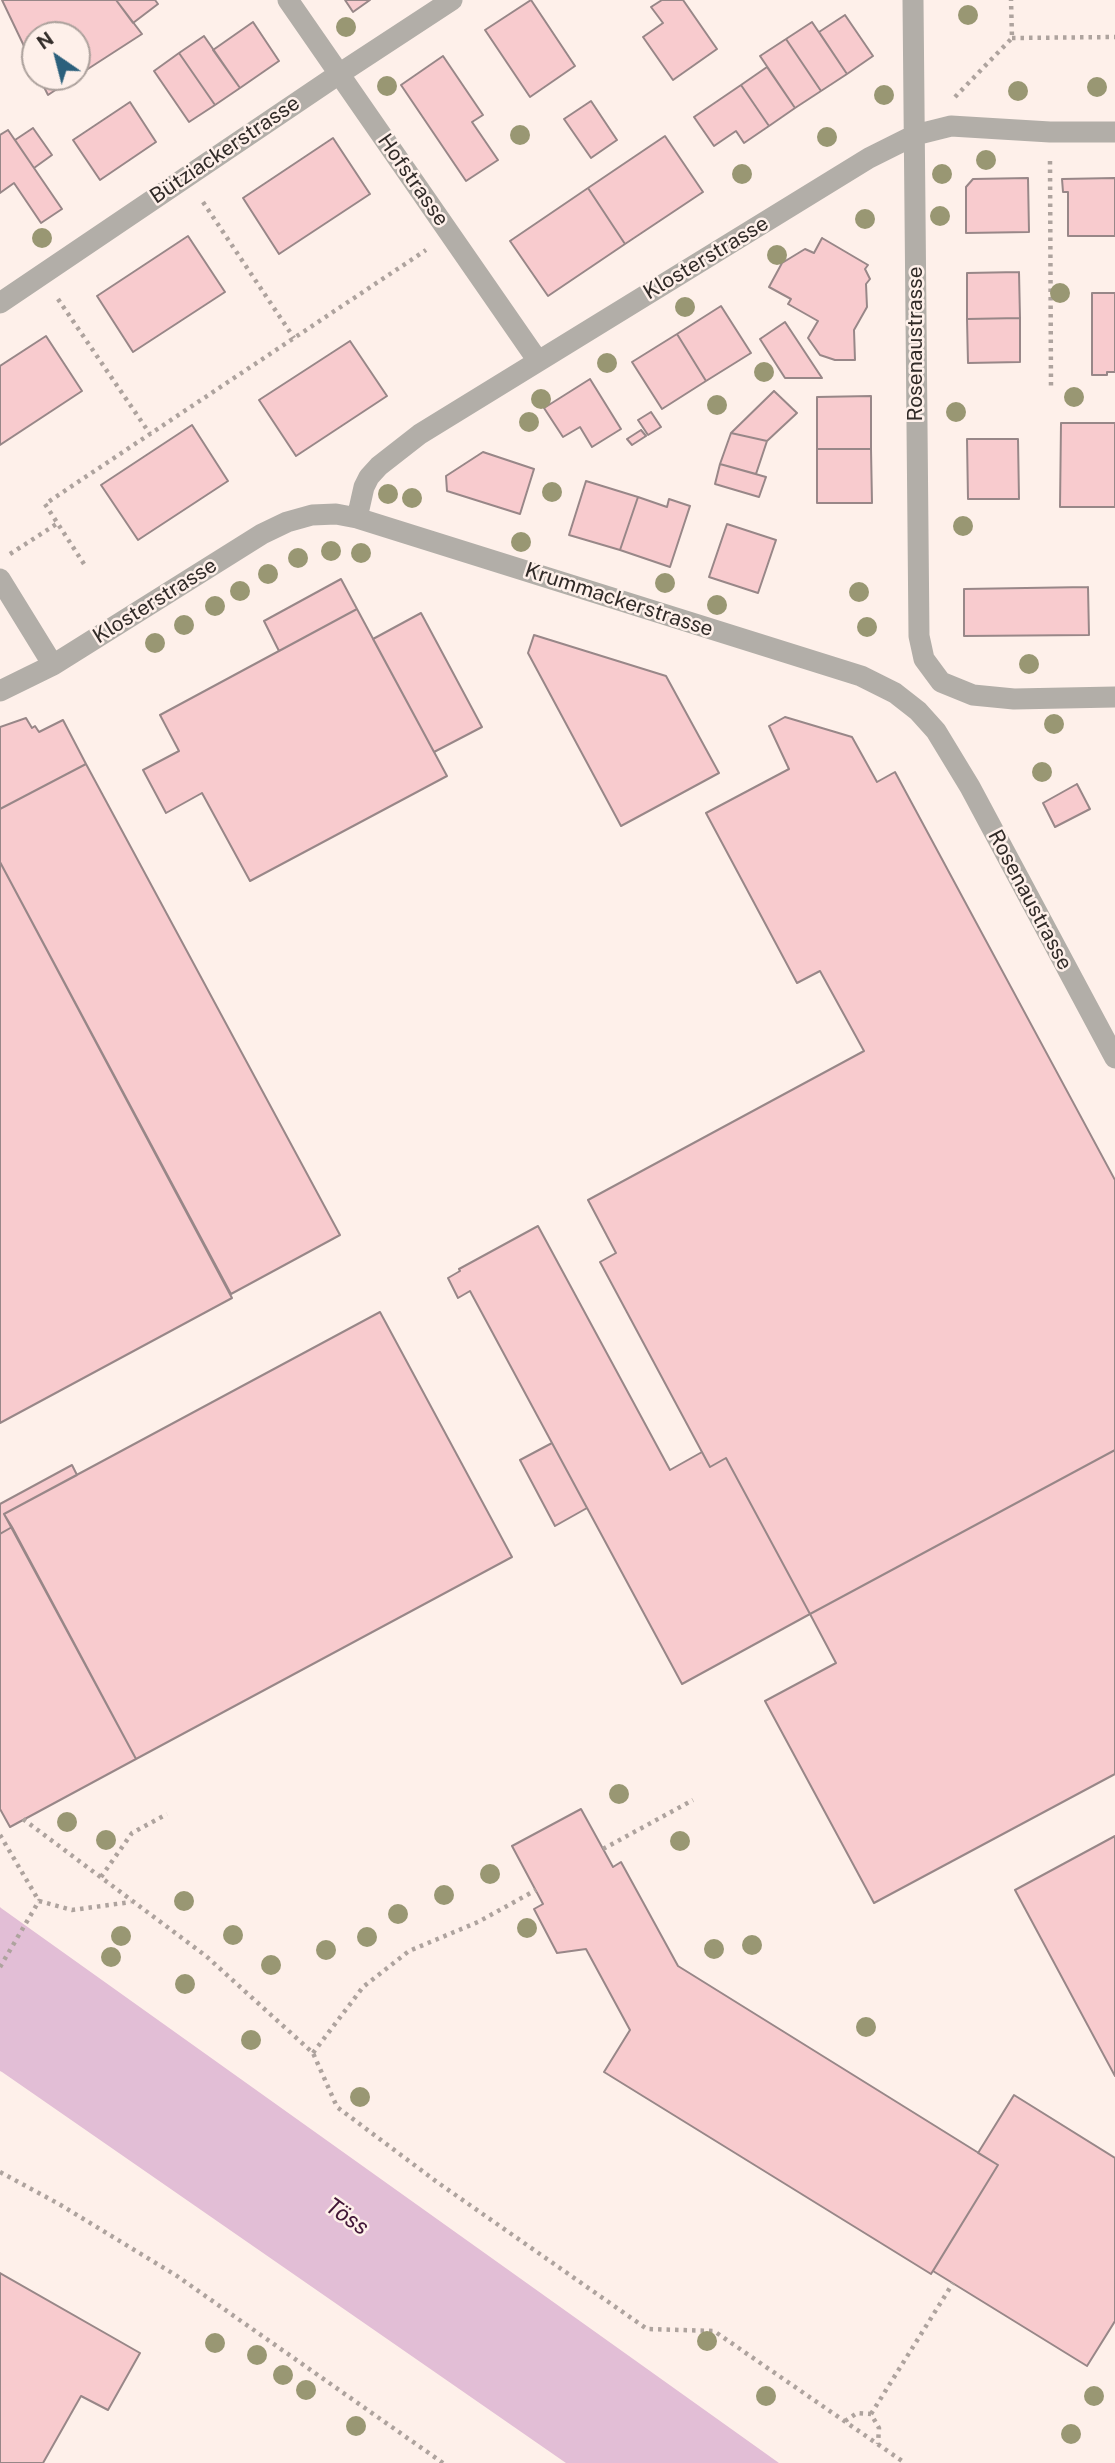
<!DOCTYPE html>
<html>
<head>
<meta charset="utf-8">
<style>
  body { margin:0 }
  #map { position:relative; width:1115px; height:2463px; overflow:hidden; background:#fef0ea; font-family:"Public Sans",sans-serif }
  canvas { display:block }
  .north { position:absolute; left:21px; top:21px; width:70px; height:70px; box-sizing:border-box; background:#fef0ea; border:2px solid #aca19c; border-radius:50%; rotate:325deg; font-size:19px; font-weight:700; line-height:28px; text-align:center; color:#312b28 }
  .north::after { content:''; display:block; margin:auto; width:24px; height:32px; background:#2c607c; clip-path:polygon(50% 0,100% 100%,50% 72%,0 100%) }
</style>
</head>
<body>
<div id="map">
<canvas width="1115" height="2463"></canvas>
<div class="north">N</div>
</div>
<script>
const ctx = document.querySelector('canvas').getContext('2d');
ctx.lineJoin = 'round';
function fillPath(path, color) {
  ctx.fillStyle = color;
  ctx.fill(path, 'evenodd');
}
function shape(rows) {
  const path = new Path2D();
  for (const r of rows) {
    path.moveTo(r[0], r[1]);
    for (let i = 2; i < r.length; i += 2) path.lineTo(r[i], r[i + 1]);
  }
  return path;
}
function stroke(path, color, width, dash) {
  ctx.strokeStyle = color;
  ctx.lineWidth = width;
  ctx.lineCap = dash ? 'butt' : 'round';
  ctx.setLineDash(dash || []);
  ctx.stroke(path);
}
function write(font, color, halo, rows, align = 'center') {
  ctx.font = font + ' "Public Sans",sans-serif';
  ctx.lineWidth = 5;
  ctx.setLineDash([]);
  ctx.textBaseline = 'middle';
  ctx.strokeStyle = halo;
  ctx.fillStyle = color;
  for (const [text, x, y, turn = 0] of rows) {
    ctx.save();
    ctx.translate(x, y);
    ctx.rotate((+turn || 0) * Math.PI / 180);
    ctx.textAlign = isNaN(turn) ? turn : align;
    if (halo) ctx.strokeText(text, 0, 0);
    ctx.fillText(text, 0, 0);
    ctx.restore();
  }
}
const water = shape([
  [0,1907,1,1908,779,2463,566,2463,2,2072,0,2071]
]);
const building = shape([
  [2,0,116,0,142,34,77,76,77,35,35,35,35,69,2,0],
  [116,0,155,0,158,4,133,23,116,0],
  [345,0,370,0,353,12,345,0],
  [531,0,575,66,530,97,485,30,531,0],
  [662,0,683,0,717,49,673,80,643,37,663,23,651,7,662,0],
  [845,15,873,56,847,74,819,32,845,15],
  [253,22,279,61,240,88,213,50,253,22],
  [812,22,847,74,821,91,786,39,812,22],
  [204,36,240,88,215,105,179,53,204,36],
  [786,39,821,91,795,108,760,56,786,39],
  [179,53,215,105,189,122,154,71,179,53],
  [443,56,483,115,472,122,498,160,466,181,401,85,443,56],
  [767,67,795,108,769,126,741,85,767,67],
  [39,77,75,77,48,95,39,77],
  [741,85,769,126,744,143,736,131,714,146,694,117,741,85],
  [591,101,617,140,591,158,564,119,591,101],
  [130,102,156,142,100,180,73,140,130,102],
  [33,128,52,155,34,168,15,140,33,128],
  [8,130,62,209,41,223,14,183,0,193,0,135,8,130],
  [665,136,703,192,625,244,588,188,665,136],
  [333,138,370,194,279,254,243,198,333,138],
  [1028,178,1029,232,966,233,966,187,973,179,1028,178],
  [1115,178,1115,236,1068,236,1068,192,1063,192,1062,179,1115,178],
  [588,188,625,244,548,296,510,241,588,188],
  [188,236,225,292,133,352,97,296,188,236],
  [822,238,868,265,865,269,870,279,866,284,867,307,854,330,855,360,835,360,820,355,808,338,818,321,788,304,791,299,769,287,782,263,805,249,814,253,822,238],
  [1019,272,1020,318,967,319,967,273,1019,272],
  [1092,293,1115,293,1115,372,1107,372,1107,375,1092,375,1092,293],
  [721,306,751,353,706,381,677,334,721,306],
  [1020,318,1020,362,968,363,967,319,1020,318],
  [785,322,822,378,785,378,760,339,785,322],
  [677,334,706,381,662,409,632,362,677,334],
  [46,336,82,391,0,445,0,366,46,336],
  [350,341,387,396,296,456,259,400,350,341],
  [590,379,621,429,592,447,580,427,563,437,544,408,590,379],
  [774,391,797,413,767,441,731,433,774,391],
  [871,396,871,449,817,449,817,397,871,396],
  [651,412,661,427,648,435,638,420,651,412],
  [1061,423,1115,423,1115,507,1060,507,1061,423],
  [192,425,228,481,138,540,101,485,192,425],
  [641,430,646,436,632,445,627,439,641,430],
  [731,433,767,441,756,474,720,464,731,433],
  [967,439,1018,439,1019,499,968,499,967,439],
  [817,449,871,449,872,503,817,503,817,449],
  [483,452,534,469,520,514,447,491,446,476,483,452],
  [720,464,766,477,759,497,715,484,720,464],
  [586,481,638,497,620,550,569,535,586,481],
  [638,497,667,507,669,499,690,506,670,567,620,550,638,497],
  [727,524,776,540,758,593,709,577,727,524],
  [341,579,357,609,279,651,264,621,341,579],
  [1088,587,1089,635,964,636,964,589,1088,587],
  [357,609,447,776,250,881,202,793,166,813,143,770,179,751,160,715,357,609],
  [421,613,482,727,434,752,373,639,421,613],
  [534,635,666,676,719,773,621,826,528,653,534,635],
  [785,717,852,737,877,782,895,772,1115,1180,1115,1450,810,1614,726,1458,710,1467,600,1262,616,1253,588,1200,864,1051,820,971,797,983,706,813,789,769,769,726,785,717],
  [26,718,32,728,35,726,39,732,63,720,86,764,0,809,0,727,26,718],
  [86,764,340,1235,231,1294,0,862,0,809,86,764],
  [1077,784,1090,809,1055,827,1043,803,1077,784],
  [0,862,232,1298,0,1423,0,862],
  [538,1226,670,1470,702,1452,710,1467,726,1458,810,1614,682,1684,470,1291,458,1298,448,1278,460,1271,459,1269,538,1226],
  [380,1312,512,1557,136,1759,4,1514,380,1312],
  [552,1443,587,1508,555,1526,520,1460,552,1443],
  [1115,1450,1115,1774,874,1903,765,1701,836,1663,810,1614,1115,1450],
  [72,1465,77,1475,4,1514,12,1527,0,1534,0,1504,72,1465],
  [12,1527,136,1759,10,1827,0,1809,0,1534,12,1527],
  [581,1809,613,1867,621,1862,678,1966,998,2165,931,2274,604,2072,630,2030,586,1949,557,1953,534,1909,543,1904,512,1846,581,1809],
  [1115,1836,1115,2076,1015,1890,1115,1836],
  [1014,2095,1115,2158,1115,2321,1087,2366,933,2271,998,2165,978,2153,1014,2095],
  [0,2273,140,2353,108,2410,81,2396,43,2463,0,2463,0,2273]
]);
const path = shape([
  [1012,38,1115,37],
  [955,97,1012,38,1011,0],
  [1050,161,1051,389],
  [203,202,294,338],
  [58,299,150,434],
  [10,554,58,523],
  [84,564,45,504,426,250],
  [23,1819,206,1956,313,2053,337,2107,437,2182,647,2329,714,2331,905,2463],
  [0,1835,39,1901],
  [603,1849,693,1800],
  [101,1877,132,1833,167,1814],
  [0,1967,39,1901,72,1910,131,1902],
  [313,2053,363,1987,409,1951,478,1922,536,1890],
  [0,2172,59,2204,177,2276,443,2463],
  [871,2414,953,2283],
  [845,2421,857,2413,871,2414,879,2428,878,2444]
]);
const minor = shape([
  [288,0,538,361],
  [913,0,919,636,924,659,941,682,973,695,1014,699,1115,697],
  [0,303,339,74,452,0],
  [357,518,364,487,369,477,379,466,420,434,869,158,915,135,951,126,1050,132,1115,132],
  [0,579,53,665],
  [0,691,53,665,262,534,287,522,312,515,336,514,357,518,861,676,895,693,918,711,936,731,970,787,1115,1058]
]);
const trees = [
  [968,15],
  [346,27],
  [387,86],
  [1097,87],
  [1018,91],
  [884,95],
  [520,135],
  [827,137],
  [986,160],
  [742,174],
  [942,174],
  [940,216],
  [865,219],
  [42,238],
  [777,255],
  [1060,293],
  [685,307],
  [607,363],
  [764,372],
  [1074,397],
  [541,399],
  [717,405],
  [956,412],
  [529,422],
  [552,492],
  [388,494],
  [412,498],
  [963,526],
  [521,542],
  [331,551],
  [361,553],
  [298,558],
  [268,574],
  [665,583],
  [240,591],
  [859,592],
  [717,605],
  [215,606],
  [184,625],
  [867,627],
  [155,643],
  [1029,664],
  [1054,724],
  [1042,772],
  [619,1794],
  [67,1822],
  [106,1840],
  [680,1841],
  [490,1874],
  [444,1895],
  [184,1901],
  [398,1914],
  [527,1928],
  [233,1935],
  [121,1936],
  [367,1937],
  [752,1945],
  [714,1949],
  [326,1950],
  [111,1957],
  [271,1965],
  [185,1984],
  [866,2027],
  [251,2040],
  [360,2097],
  [707,2341],
  [215,2343],
  [257,2355],
  [283,2375],
  [306,2390],
  [766,2396],
  [1094,2396],
  [356,2426],
  [1071,2434]
];
const streetNames = [
  ["Bütziackerstrasse",225,150,-34],
  ["Hofstrasse",413,180,55],
  ["Klosterstrasse",706,258,-31],
  ["Rosenaustrasse",916,344,-90],
  ["Krummackerstrasse",619,600,18],
  ["Klosterstrasse",155,601,-32],
  ["Rosenaustrasse",1030,900,62]
];
const waterNames = [
  ["Töss",347,2217,35]
];
fillPath(water, '#e2bed6');
fillPath(building, '#f8cbce');
stroke(building, '#988788', 2);
stroke(path, '#aea39e', 4.5, [3.5, 5]);
stroke(minor, '#b2aea8', 21);
ctx.fillStyle = '#999773';
for (const [x, y] of trees) {
  ctx.beginPath();
  ctx.arc(x, y, 10, 0, 2 * Math.PI);
  ctx.fill();
}
write('21px', '#312b28', '#fef0ea', streetNames);
write('italic 23px', '#421637', '#fef0ea', waterNames);
</script>
</body>
</html>
